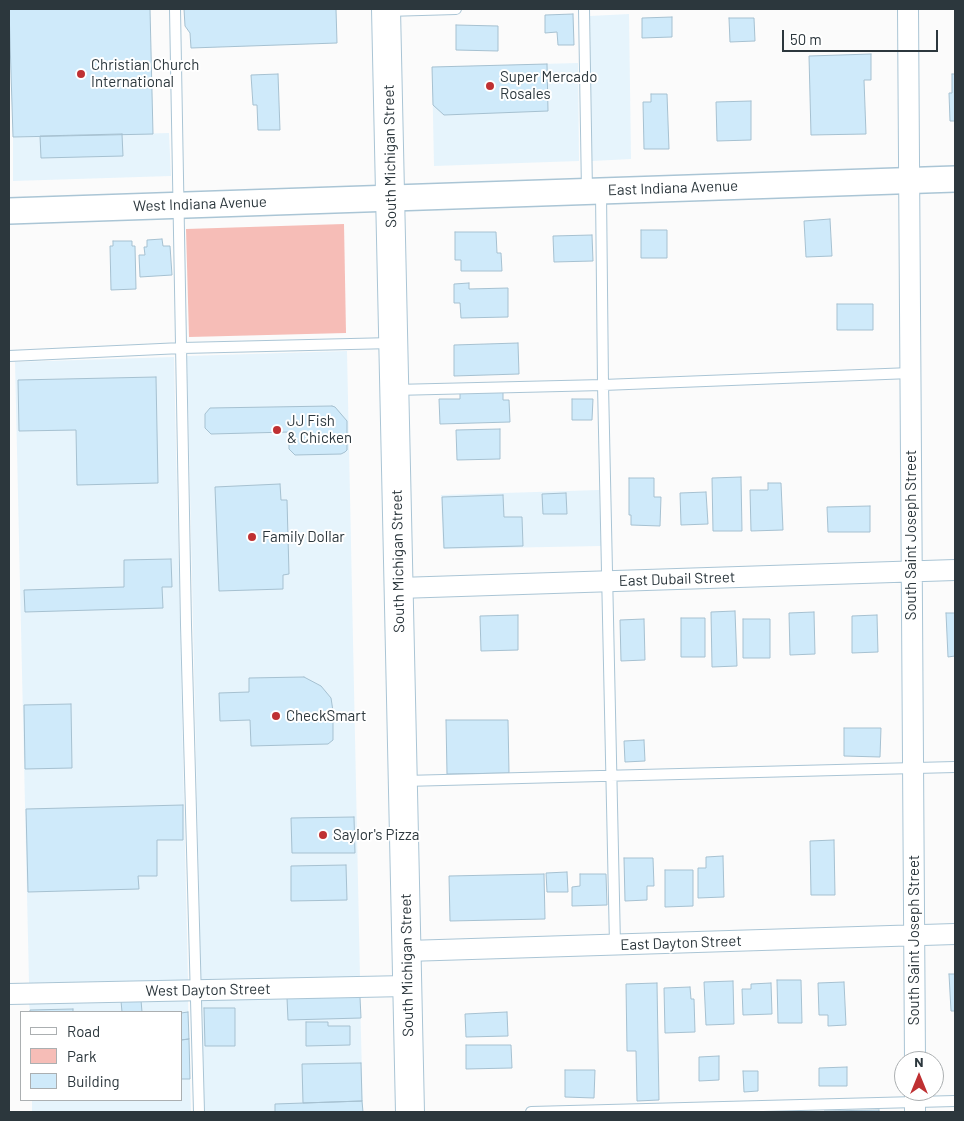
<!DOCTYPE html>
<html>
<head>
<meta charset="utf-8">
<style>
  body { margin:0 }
  #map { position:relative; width:964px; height:1121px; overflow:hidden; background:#fbfbfb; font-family:Barlow,sans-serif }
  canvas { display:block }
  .frame { position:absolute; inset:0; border:10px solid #2c373d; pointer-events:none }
  .legend { position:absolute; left:20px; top:1011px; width:162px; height:90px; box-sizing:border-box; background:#fff; border:1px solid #abafb1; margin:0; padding:6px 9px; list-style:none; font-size:15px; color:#2c373d }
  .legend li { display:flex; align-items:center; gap:10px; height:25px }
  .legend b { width:25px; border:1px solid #abafb1 }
  .north { position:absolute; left:894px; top:1051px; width:50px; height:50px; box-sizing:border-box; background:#fff; border:1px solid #abafb1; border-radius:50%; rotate:0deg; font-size:14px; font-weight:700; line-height:20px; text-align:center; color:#2c373d }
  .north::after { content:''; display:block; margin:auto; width:18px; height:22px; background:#bf3032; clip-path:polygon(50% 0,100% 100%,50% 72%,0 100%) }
  .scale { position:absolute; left:782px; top:30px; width:156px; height:22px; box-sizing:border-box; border:2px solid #2c373d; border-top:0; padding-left:6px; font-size:15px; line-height:18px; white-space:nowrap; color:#2c373d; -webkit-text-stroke:4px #fff; paint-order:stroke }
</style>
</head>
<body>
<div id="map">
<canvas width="964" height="1121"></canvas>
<div class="frame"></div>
<ul class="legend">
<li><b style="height:6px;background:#fff"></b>Road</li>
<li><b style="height:14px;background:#f6bdb7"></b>Park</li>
<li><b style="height:14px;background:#cfeafa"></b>Building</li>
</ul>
<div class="north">N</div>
<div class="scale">50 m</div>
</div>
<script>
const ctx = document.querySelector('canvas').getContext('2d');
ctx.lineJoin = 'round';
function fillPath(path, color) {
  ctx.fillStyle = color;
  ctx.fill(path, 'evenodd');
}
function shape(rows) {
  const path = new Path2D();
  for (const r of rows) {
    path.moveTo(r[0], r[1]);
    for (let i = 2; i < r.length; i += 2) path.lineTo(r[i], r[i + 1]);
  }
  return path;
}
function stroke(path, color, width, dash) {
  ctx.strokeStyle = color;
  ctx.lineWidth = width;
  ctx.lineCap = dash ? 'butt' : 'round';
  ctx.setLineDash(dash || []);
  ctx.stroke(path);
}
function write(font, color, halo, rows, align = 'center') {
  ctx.font = font + ' Barlow,sans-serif';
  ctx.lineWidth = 4;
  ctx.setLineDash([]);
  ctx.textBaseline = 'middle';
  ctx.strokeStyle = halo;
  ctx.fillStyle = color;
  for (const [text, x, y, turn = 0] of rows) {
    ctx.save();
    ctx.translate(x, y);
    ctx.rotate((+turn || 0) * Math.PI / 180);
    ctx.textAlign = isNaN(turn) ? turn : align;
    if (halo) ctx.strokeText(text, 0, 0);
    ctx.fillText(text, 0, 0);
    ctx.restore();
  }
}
const built = shape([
  [629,14,631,159,592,161,590,16],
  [578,63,579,161,434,166,432,67],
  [169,133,171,176,13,181,13,137],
  [347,351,360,978,201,981,187,356],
  [174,357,188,980,29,983,15,362],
  [599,490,601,546,443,549,441,495],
  [360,997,363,1112,204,1112,202,999],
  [188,1000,191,1112,32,1112,32,1100,181,1100,181,1012,30,1012,29,1003]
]);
const green = shape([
  [344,224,346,333,189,337,186,229]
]);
const building = shape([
  [9,9,150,9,153,134,13,137,9,9],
  [184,9,336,9,337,43,191,48,190,33,185,26,184,9],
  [573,14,574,45,558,45,557,32,545,33,545,15,573,14],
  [672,17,672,37,642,38,642,18,672,17],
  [729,18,754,18,755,41,730,42,729,18],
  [456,25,498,26,498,51,456,50,456,25],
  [871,54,871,80,864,80,866,134,811,135,809,56,871,54],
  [547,64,548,111,444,115,433,105,432,67,547,64],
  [278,74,280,130,258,130,257,105,253,105,251,75,278,74],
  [952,74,955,74,955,121,950,121,949,93,952,93,952,74],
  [651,94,667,94,669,149,644,149,643,102,651,102,651,94],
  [751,101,751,140,717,141,716,102,751,101],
  [122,134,123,156,41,158,40,136,122,134],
  [830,219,832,256,806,257,804,221,830,219],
  [641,230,667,230,667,258,641,258,641,230],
  [455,232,496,232,497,253,501,253,502,271,461,271,461,260,455,260,455,232],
  [592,235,593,261,554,262,553,236,592,235],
  [162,239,163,246,170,246,172,275,140,277,139,255,145,255,144,247,147,247,147,240,162,239],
  [113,241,132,241,132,246,135,246,136,289,111,290,110,246,113,246,113,241],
  [469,283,469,289,508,288,508,317,461,318,460,303,454,303,454,284,469,283],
  [837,304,873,304,873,330,837,330,837,304],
  [518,343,519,374,454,376,454,345,518,343],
  [156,377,158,483,77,485,76,430,19,431,18,380,156,377],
  [503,391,503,400,509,400,510,422,440,424,439,399,460,399,460,392,503,391],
  [572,399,593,399,592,420,572,420,572,399],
  [332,406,335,407,347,421,347,450,345,452,341,454,295,455,289,449,289,432,211,434,205,428,205,414,210,408,332,406],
  [500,429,500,459,457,460,456,430,500,429],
  [741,477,742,531,713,531,712,478,741,477],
  [629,478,654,478,654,497,661,497,660,526,631,525,631,515,629,515,629,478],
  [768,483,781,483,783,530,751,531,750,490,768,490,768,483],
  [280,484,281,500,287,500,289,574,283,575,283,589,219,591,215,487,280,484],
  [706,492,708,524,681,525,680,493,706,492],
  [566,493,567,514,543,514,542,494,566,493],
  [503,495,504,517,522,517,523,546,444,548,442,497,503,495],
  [870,506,870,532,828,532,827,507,870,506],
  [171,559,172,587,162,587,163,608,25,612,24,590,124,587,124,560,171,559],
  [735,611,737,666,712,667,711,612,735,611],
  [814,612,815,654,790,655,789,613,814,612],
  [946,613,955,613,955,656,948,657,946,613],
  [518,615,518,650,481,651,480,616,518,615],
  [877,615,878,652,852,653,852,616,877,615],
  [681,618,705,618,705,657,681,657,681,618],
  [644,619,645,660,621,661,620,620,644,619],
  [743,619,770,619,770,658,743,658,743,619],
  [304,677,321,686,331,698,333,711,333,740,328,744,251,746,250,720,220,721,219,693,249,692,249,678,304,677],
  [71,704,72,768,25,769,24,705,71,704],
  [446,720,508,720,509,773,447,774,446,720],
  [844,728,881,728,880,757,844,756,844,728],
  [644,740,645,761,625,762,624,741,644,740],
  [183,805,183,840,157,840,157,876,138,876,139,889,28,892,26,809,183,805],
  [354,817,355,853,292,853,291,818,354,817],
  [834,840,835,895,811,895,810,841,834,840],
  [723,856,724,897,698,898,698,868,706,868,706,857,723,856],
  [624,858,653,858,654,886,647,886,647,900,625,901,624,858],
  [346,865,347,900,291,901,291,866,346,865],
  [665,870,693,870,693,906,665,907,665,870],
  [567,872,568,892,547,892,546,873,567,872],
  [544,874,545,919,450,921,449,876,544,874],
  [580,874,606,874,607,905,572,906,572,887,580,886,580,874],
  [949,974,955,974,955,1011,951,1011,949,974],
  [777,980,801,980,802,1023,778,1023,777,980],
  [733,981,734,1024,706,1025,704,982,733,981],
  [844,982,846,1025,828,1026,828,1015,819,1015,818,983,844,982],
  [657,983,659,1100,637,1101,636,1051,627,1051,626,984,657,983],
  [771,983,772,1014,743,1015,742,989,751,989,751,984,771,983],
  [690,987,691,999,694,999,695,1032,665,1033,664,988,690,987],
  [360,997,361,1018,288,1020,287,998,360,997],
  [141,1000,142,1012,122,1012,121,1001,141,1000],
  [204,1008,235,1008,235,1046,205,1046,204,1008],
  [73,1009,73,1012,30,1012,30,1010,73,1009],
  [188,1012,189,1039,181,1040,181,1013,188,1012],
  [507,1012,508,1036,466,1037,465,1014,507,1012],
  [306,1022,328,1022,328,1026,350,1026,350,1045,306,1046,306,1022],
  [189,1039,190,1079,181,1079,181,1040,189,1039],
  [466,1045,511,1045,512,1068,466,1069,466,1045],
  [719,1056,719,1080,699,1081,699,1057,719,1056],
  [361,1063,362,1101,303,1103,302,1064,361,1063],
  [847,1067,847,1086,819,1086,819,1068,847,1067],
  [565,1070,595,1070,594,1098,565,1097,565,1070],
  [743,1071,758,1071,758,1091,744,1092,743,1071],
  [362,1101,363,1112,275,1112,275,1104,362,1101],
  [879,1110,879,1112,824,1112,824,1111,879,1110]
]);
const service = shape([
  [175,9,186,625,199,1112],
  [584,9,587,192],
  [387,11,456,9],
  [601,192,603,385,615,945],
  [9,356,182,348,393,343],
  [394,390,603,385,911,373],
  [404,781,955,767],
  [531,1112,955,1101]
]);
const minor = shape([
  [908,9,915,1061],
  [399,588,955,570],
  [407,951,955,934],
  [9,994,407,986],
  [915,1091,915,1112]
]);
const tertiary = shape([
  [9,211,955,179]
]);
const primary = shape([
  [386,9,410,1112]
]);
const markers = [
  [81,74,5,"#bf3032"],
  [490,86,5,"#bf3032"],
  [277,430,5,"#bf3032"],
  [252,537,5,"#bf3032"],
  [276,716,5,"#bf3032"],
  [323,835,5,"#bf3032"]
];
const poiNames = [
  ["Christian Church",91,65],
  ["International",91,82],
  ["Super Mercado",500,77],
  ["Rosales",500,94],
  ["JJ Fish",287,421],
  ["& Chicken",287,438],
  ["Family Dollar",262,537],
  ["CheckSmart",286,716],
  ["Saylor's Pizza",333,835]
];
const streetNames = [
  ["South Michigan Street",390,156,-91],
  ["East Indiana Avenue",673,188,-2],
  ["West Indiana Avenue",200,204,-2],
  ["South Saint Joseph Street",911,535,-90],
  ["South Michigan Street",398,561,-91],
  ["East Dubail Street",677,579,-2],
  ["South Saint Joseph Street",914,940,-90],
  ["East Dayton Street",681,943,-2],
  ["South Michigan Street",407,965,-91],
  ["West Dayton Street",208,990,-1]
];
fillPath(built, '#e6f4fc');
fillPath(green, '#f6bdb7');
fillPath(building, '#cfeafa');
stroke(building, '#a6c1d1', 1);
stroke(service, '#aac5d5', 12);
stroke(minor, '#aac5d5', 22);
stroke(tertiary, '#aac5d5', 28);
stroke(primary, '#aac5d5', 30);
stroke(service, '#fff', 10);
stroke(minor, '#fff', 20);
stroke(tertiary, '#fff', 25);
stroke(primary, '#fff', 28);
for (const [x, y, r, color] of markers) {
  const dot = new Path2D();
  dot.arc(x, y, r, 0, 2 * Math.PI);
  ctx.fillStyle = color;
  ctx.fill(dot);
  stroke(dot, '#fff', 2);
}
write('15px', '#2c373d', '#fff', poiNames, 'left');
write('15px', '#2c373d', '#fff', streetNames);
</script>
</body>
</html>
